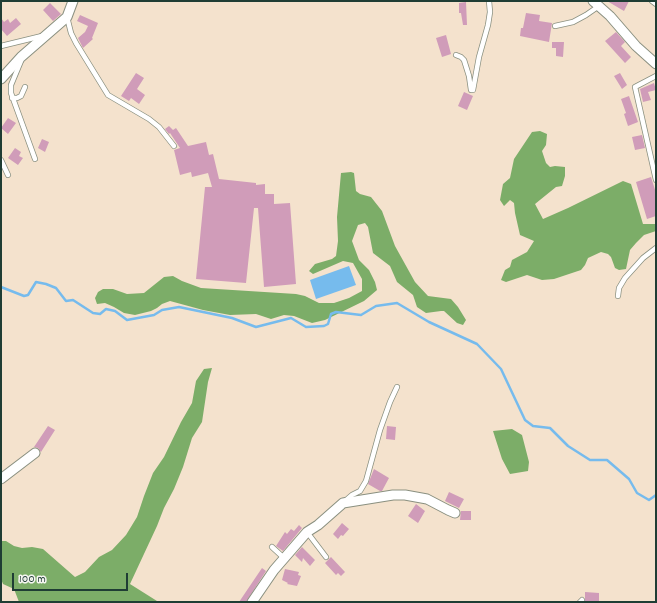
<!DOCTYPE html>
<html>
<head>
<meta charset="utf-8">
<style>
  body { margin:0 }
  #map { position:relative; width:657px; height:603px; overflow:hidden; background:#f4e2cd; font-family:Dekko,sans-serif }
  canvas { display:block }
  .frame { position:absolute; inset:0; border:2px solid #1f3d34; pointer-events:none }
  .scale { position:absolute; left:12px; top:573px; width:116px; height:18px; box-sizing:border-box; border:2px solid #1f3d34; border-top:0; padding-left:5px; font-size:12px; line-height:14px; white-space:nowrap; color:#1f3d34; -webkit-text-stroke:3px #f6f6f2; paint-order:stroke }
</style>
</head>
<body>
<div id="map">
<canvas width="657" height="603"></canvas>
<div class="frame"></div>
<div class="scale">100 m</div>
</div>
<script>
const ctx = document.querySelector('canvas').getContext('2d');
ctx.lineJoin = 'round';
function fillPath(path, color) {
  ctx.fillStyle = color;
  ctx.fill(path, 'evenodd');
}
function shape(rows) {
  const path = new Path2D();
  for (const r of rows) {
    path.moveTo(r[0], r[1]);
    for (let i = 2; i < r.length; i += 2) path.lineTo(r[i], r[i + 1]);
  }
  return path;
}
function stroke(path, color, width, dash) {
  ctx.strokeStyle = color;
  ctx.lineWidth = width;
  ctx.lineCap = dash ? 'butt' : 'round';
  ctx.setLineDash(dash || []);
  ctx.stroke(path);
}
const forest = shape([
  [540,131,547,134,546,145,542,151,546,163,550,167,555,166,565,167,565,176,562,186,556,187,535,204,543,219,568,208,623,181,631,184,643,224,656,224,656,231,644,235,636,243,630,250,626,269,619,270,615,268,611,257,608,254,601,252,588,258,585,265,581,270,554,279,542,280,527,275,506,282,501,280,505,270,510,267,512,260,527,252,534,241,520,235,515,213,514,203,510,200,504,206,500,200,503,184,510,178,514,159,532,132],
  [351,172,354,173,356,191,360,194,371,197,382,211,395,246,415,282,428,296,451,299,458,307,466,320,463,325,457,323,444,311,441,311,426,313,417,307,413,295,397,282,390,266,373,253,368,227,365,223,358,225,352,241,359,260,369,270,375,282,377,290,364,301,325,320,312,323,294,316,284,315,271,319,256,314,230,315,203,310,170,301,162,304,157,308,151,311,135,315,124,313,114,307,105,303,97,304,95,298,98,292,103,289,113,289,127,294,144,293,164,277,173,276,182,281,201,288,296,294,305,296,319,303,334,303,349,298,362,291,362,279,353,263,343,261,313,274,309,271,315,264,332,259,336,256,338,241,337,217,341,173],
  [212,368,208,382,202,422,192,438,183,467,174,489,164,508,157,526,130,584,157,601,19,602,14,589,3,584,1,579,1,541,6,541,14,546,22,548,32,547,43,549,75,577,85,572,99,557,112,550,126,535,137,517,144,496,153,473,164,457,181,422,192,403,196,381,204,369],
  [512,429,522,435,529,462,528,471,510,474,502,459,493,431]
]);
const water = shape([
  [349,266,356,285,316,299,310,280]
]);
const stream = shape([
  [1,287,24,296,28,295,36,282,46,284,56,288,66,301,73,300,93,313,100,314,106,309,115,311,127,320,154,315,162,310,179,307,232,318,256,327,291,318,306,327,324,326,328,324,331,314,336,312,361,315,376,306,397,303,429,322,477,344,501,369,525,420,533,426,550,428,568,446,590,460,607,460,629,479,637,493,649,500,656,495]
]);
const building = shape([
  [607,1,629,1,624,11],
  [466,2,467,25,463,25,461,13,459,13,459,3],
  [50,3,61,14,53,21,43,10],
  [526,13,540,15,539,21,552,23,549,42,520,36,521,28,523,28],
  [80,15,98,23,92,38,93,39,83,48,78,38,85,32,88,26,77,21],
  [1,18,4,22,8,19,10,23,16,18,21,24,7,36,1,29],
  [616,32,625,42,621,46,631,57,625,63,605,41],
  [446,35,451,54,442,57,436,38],
  [552,42,564,42,563,57,556,56,556,48,552,48],
  [136,73,144,78,137,89,145,95,139,104,131,98,129,101,121,96],
  [620,73,627,85,622,89,614,76],
  [654,83,656,90,648,92,651,100,643,102,640,89],
  [464,92,473,96,467,110,458,106],
  [629,96,638,122,628,126,624,114,626,113,621,99],
  [8,118,16,123,8,134,1,128],
  [169,126,173,130,176,128,188,146,206,142,209,155,213,154,219,179,256,183,256,185,265,184,265,194,274,194,274,204,290,203,296,284,264,287,258,208,254,208,246,283,196,279,205,187,212,187,208,173,192,177,191,172,180,175,174,150,180,148,170,133,169,134,165,129],
  [642,135,645,148,635,150,632,137],
  [42,139,49,142,45,152,38,148],
  [15,148,21,152,19,156,23,158,18,165,8,158],
  [651,177,656,193,656,216,647,219,636,182],
  [48,426,55,430,41,452,38,448,34,447],
  [387,426,396,427,395,440,386,439],
  [374,469,389,478,382,491,380,491,368,484],
  [449,492,464,499,459,508,445,501],
  [416,504,425,511,418,523,408,516],
  [461,511,471,511,471,520,460,520],
  [342,523,349,529,343,536,341,535,338,539,333,534],
  [299,525,302,528,283,551,276,546,285,532,287,534,291,529,294,531],
  [302,547,315,560,310,566,303,558,302,562,295,555],
  [331,557,345,572,341,576,338,573,336,575,325,563],
  [262,568,266,571,246,602,239,602],
  [285,569,299,572,298,575,301,576,297,586,287,584,288,583,282,580],
  [585,592,599,593,599,602,585,602]
]);
const service = shape([
  [652,1,656,4],
  [67,17,71,33,76,43,108,95,149,119,159,127,174,146],
  [555,26,573,22,586,15,599,6],
  [1,46,42,36],
  [456,55,461,57,464,60,469,76,471,90,473,90,479,57,488,25,490,12,489,1],
  [21,61,11,85,11,93,35,159],
  [656,76,635,87,656,180],
  [12,98,17,98,21,96,25,87],
  [1,160,8,175],
  [618,296,619,288,625,278,643,258,656,248],
  [344,502,352,495,360,491,366,481,380,430,390,402,397,387],
  [307,532,326,557],
  [272,547,284,558],
  [580,602,582,600]
]);
const minor = shape([
  [593,1,610,16,636,46,656,64],
  [1,79,21,57,67,17,73,1],
  [1,479,35,453],
  [252,602,274,570,307,532,318,525,343,503,393,495,405,495,427,499,448,510,455,513]
]);
fillPath(forest, '#7cad68');
fillPath(water, '#76bbed');
stroke(stream, '#76bbed', 2.5);
fillPath(building, '#d09cb9');
stroke(service, '#8a9080', 6);
stroke(minor, '#8a9080', 11);
stroke(service, '#fff', 4.5);
stroke(minor, '#fff', 9);
</script>
</body>
</html>
